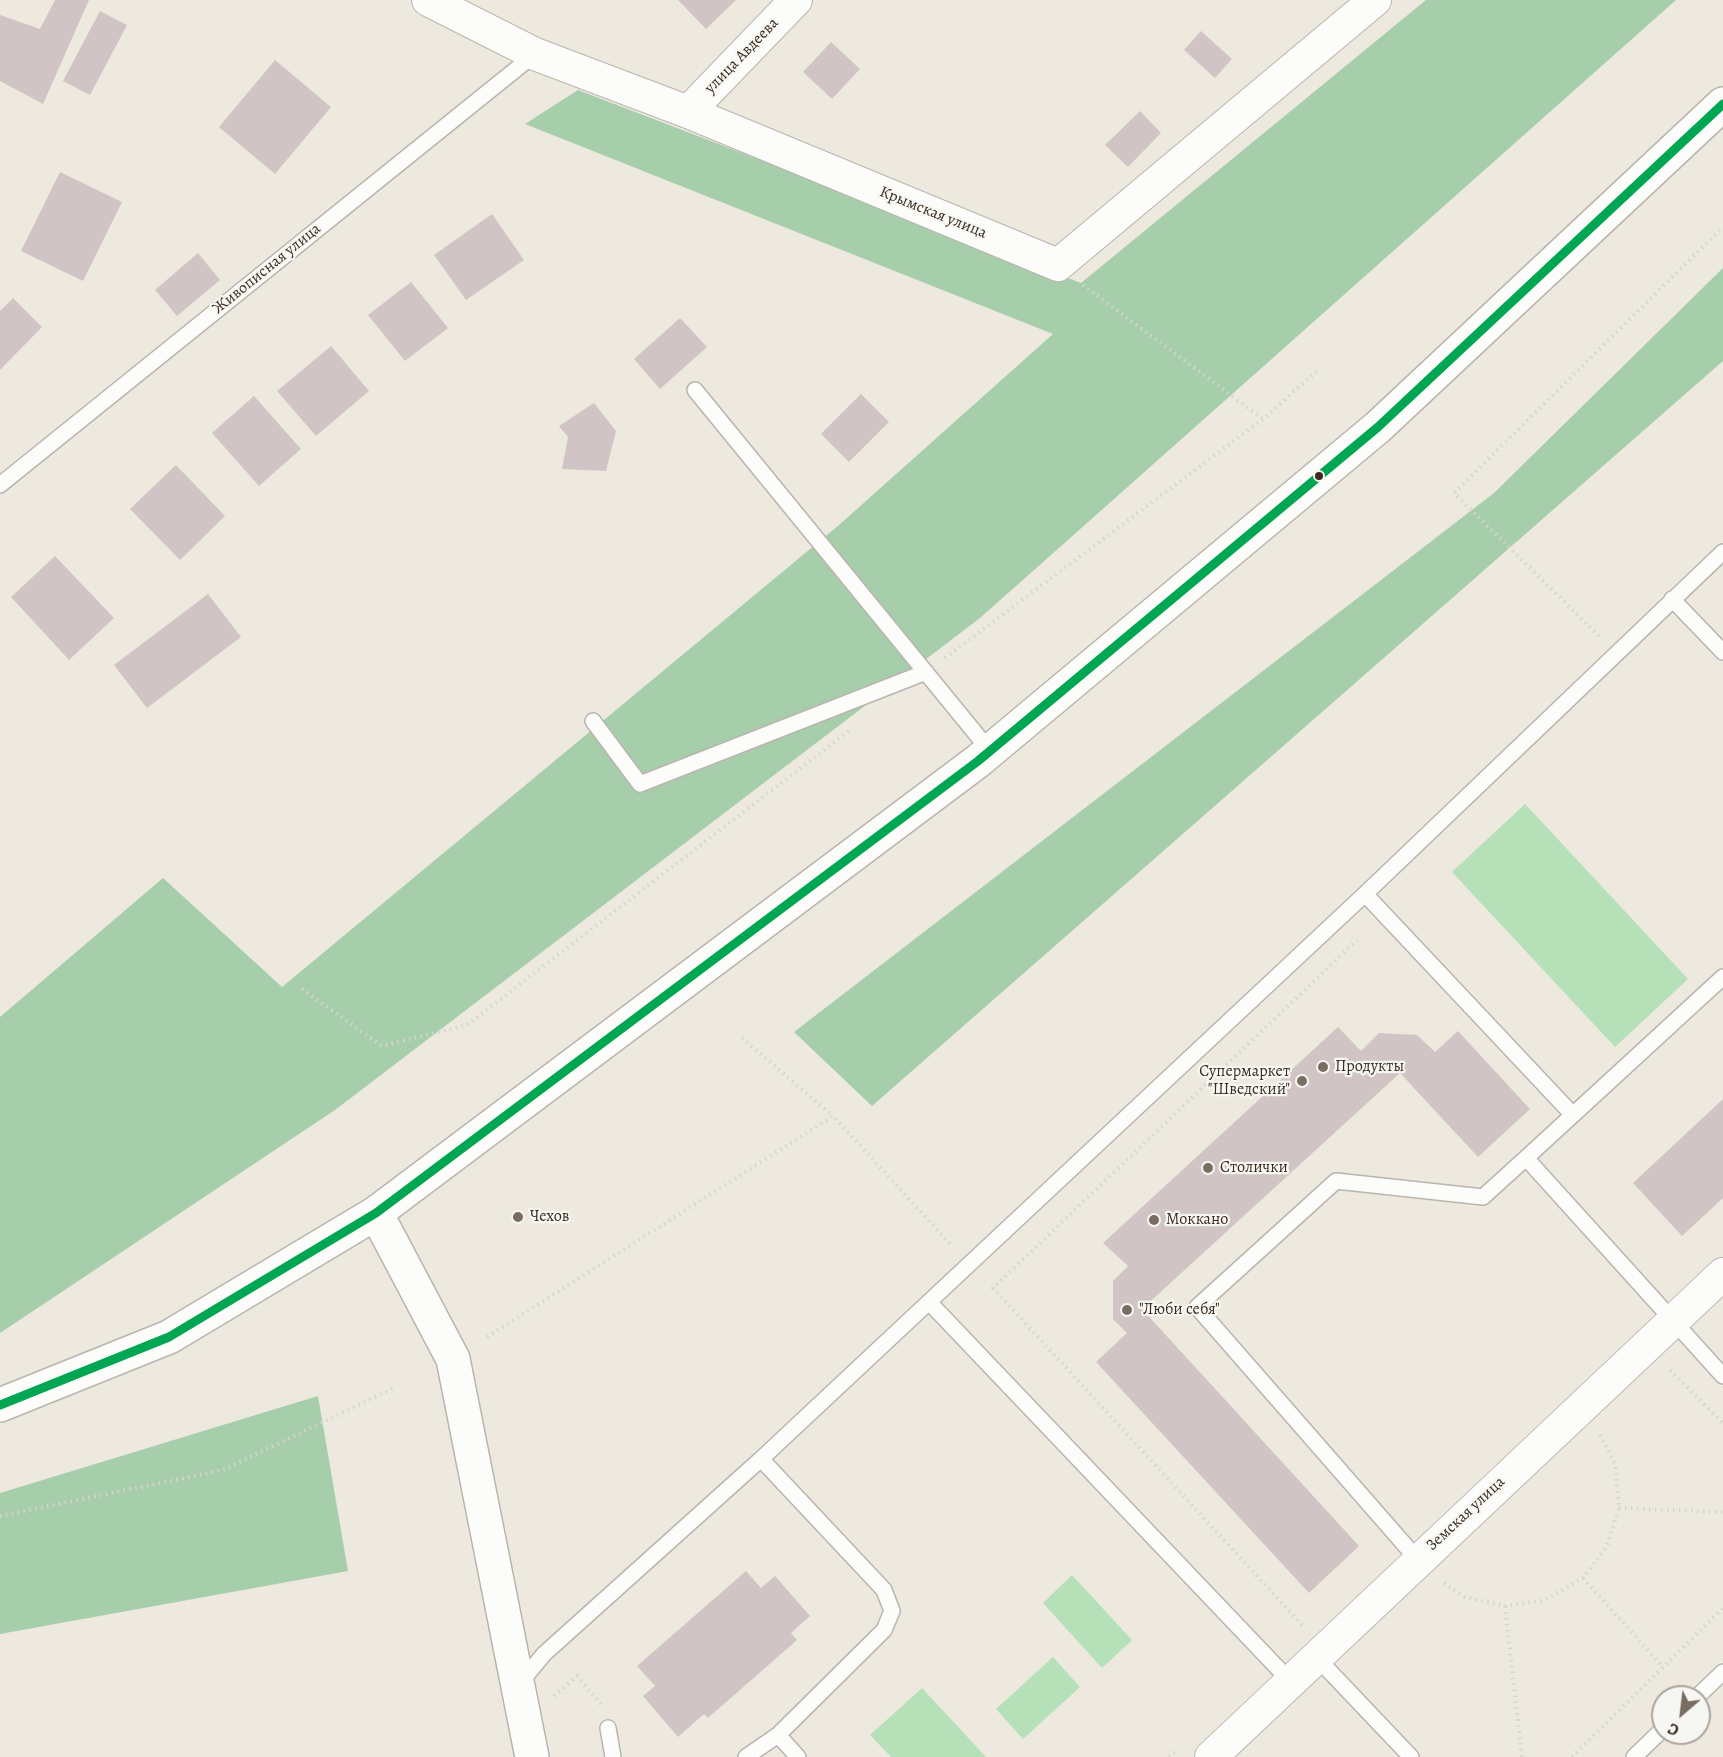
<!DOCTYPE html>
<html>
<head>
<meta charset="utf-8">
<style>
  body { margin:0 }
  #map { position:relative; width:1723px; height:1757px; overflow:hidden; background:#ede9df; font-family:Alegreya,serif }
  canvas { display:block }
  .north { position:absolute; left:1651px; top:1685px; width:60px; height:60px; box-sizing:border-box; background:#f6f6f2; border:2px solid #aba49d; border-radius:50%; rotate:208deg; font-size:16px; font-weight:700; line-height:24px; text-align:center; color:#3b2a1e }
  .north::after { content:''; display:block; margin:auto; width:21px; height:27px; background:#796d62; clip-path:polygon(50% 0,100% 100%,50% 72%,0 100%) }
</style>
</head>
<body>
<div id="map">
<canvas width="1723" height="1757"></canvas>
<div class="north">С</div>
</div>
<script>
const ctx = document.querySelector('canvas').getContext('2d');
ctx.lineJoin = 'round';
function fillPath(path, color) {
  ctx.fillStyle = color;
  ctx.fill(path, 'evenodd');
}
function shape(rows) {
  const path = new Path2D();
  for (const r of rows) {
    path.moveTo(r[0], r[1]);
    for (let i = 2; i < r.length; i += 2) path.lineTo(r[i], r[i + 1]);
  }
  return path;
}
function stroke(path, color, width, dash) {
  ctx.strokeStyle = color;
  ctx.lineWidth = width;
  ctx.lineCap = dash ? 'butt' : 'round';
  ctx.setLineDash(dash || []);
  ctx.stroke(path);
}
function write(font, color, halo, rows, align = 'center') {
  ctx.font = font + ' Alegreya,serif';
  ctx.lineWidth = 4.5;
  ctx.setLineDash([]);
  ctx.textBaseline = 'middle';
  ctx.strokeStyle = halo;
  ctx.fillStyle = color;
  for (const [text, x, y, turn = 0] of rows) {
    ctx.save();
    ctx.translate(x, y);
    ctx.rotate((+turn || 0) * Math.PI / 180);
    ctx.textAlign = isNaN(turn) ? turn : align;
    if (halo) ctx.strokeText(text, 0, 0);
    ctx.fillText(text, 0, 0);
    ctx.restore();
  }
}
const green = shape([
  [1525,804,1688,979,1615,1047,1452,872],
  [1072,1575,1132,1640,1102,1668,1043,1603],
  [1053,1657,1080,1687,1023,1739,996,1709],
  [922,1688,986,1757,891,1757,870,1735]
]);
const forest = shape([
  [1426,0,1676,0,980,618,335,1110,0,1333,0,1017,163,878,282,987,839,525,1053,334,525,124,578,90,1081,283],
  [1723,268,1723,361,872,1106,794,1032,1494,493],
  [318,1396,348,1571,0,1634,0,1493]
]);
const building = shape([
  [55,0,89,0,43,104,0,81,0,15,40,29],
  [678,0,736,0,706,29],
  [100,11,127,25,90,95,63,81],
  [1201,31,1232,59,1215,78,1184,50],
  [831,42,860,69,832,99,803,72],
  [275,60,331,107,275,174,219,127],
  [1140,111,1161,133,1128,167,1105,145],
  [60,172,122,202,83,281,21,251],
  [492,214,524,260,466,300,434,255],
  [198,253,220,280,177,316,155,290],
  [411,282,448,328,405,361,368,315],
  [13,298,42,327,0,370,0,311],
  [680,318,707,347,660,389,634,359],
  [331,346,369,391,316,436,277,391],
  [861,394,889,422,849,462,821,434],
  [254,396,301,449,259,486,212,433],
  [594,403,616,431,606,471,562,469,568,437,559,426],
  [176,465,225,516,180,560,130,509],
  [55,556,114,618,69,660,11,597],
  [208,594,241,637,147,708,114,665],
  [1338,1027,1361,1051,1379,1033,1417,1035,1435,1052,1458,1031,1530,1109,1478,1157,1400,1073,1142,1309,1359,1546,1309,1593,1096,1362,1127,1333,1113,1319,1113,1281,1128,1266,1103,1243],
  [1723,1099,1723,1198,1682,1236,1633,1183],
  [746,1571,761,1588,775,1576,810,1616,791,1633,797,1640,708,1718,704,1714,678,1737,643,1696,655,1686,637,1666]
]);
const path = shape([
  [1083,285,1263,419],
  [1599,636,1454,493,1723,227],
  [945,658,1263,419,1319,369],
  [302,989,382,1046,467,1025,850,730],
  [742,1038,833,1116],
  [487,1337,833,1116,952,1246],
  [1670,1370,1723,1423],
  [1619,1508,1723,1512],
  [0,1516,223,1470,396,1387],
  [1583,1578,1663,1667],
  [1444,1583,1465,1597,1505,1606,1545,1600,1583,1578,1607,1546,1619,1508,1615,1463,1600,1435],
  [1505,1606,1522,1757],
  [1302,1625,993,1288,1357,940],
  [554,1696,577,1676,601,1704],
  [1169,1757,1178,1749],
  [1572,1757,1723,1608]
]);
const service = shape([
  [695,390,990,751],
  [0,485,535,54],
  [1672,599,1723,652],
  [593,721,640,784,926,672],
  [1365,894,1572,1114],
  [1526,1158,1723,977],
  [929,1302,1291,1682],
  [761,1459,1365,894,1723,552],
  [1418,1560,1197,1307,1336,1181,1483,1197,1526,1158,1723,1376],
  [1317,1658,1411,1757],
  [520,1683,544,1654,761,1459,884,1590,892,1611,884,1630,778,1735],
  [1697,1697,1723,1672],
  [608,1728,613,1757],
  [746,1757,778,1735,798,1757],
  [1634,1757,1663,1729]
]);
const minor = shape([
  [428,0,535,54,688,112,1058,265,1375,0],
  [688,112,796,0],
  [1211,1757,1723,1274]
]);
const tertiary = shape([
  [376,1213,453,1359,532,1757]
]);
const primary = shape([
  [0,1405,169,1337,376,1213,978,761,1378,427,1723,104]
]);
const bus1 = shape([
  [0,1405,169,1337,376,1213,978,761,1378,427,1723,104]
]);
const markers = [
  [1319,476,5,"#3b2a1e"],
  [1323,1067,6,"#796d62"],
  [1302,1081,6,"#796d62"],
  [1208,1168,6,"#796d62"],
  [518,1217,6,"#796d62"],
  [1154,1220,6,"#796d62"],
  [1127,1310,6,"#796d62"]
];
const streetNames = [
  ["улица Авдеева",742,56,-46],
  ["Крымская улица",933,213,22],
  ["Живописная улица",267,269,-39],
  ["Земская улица",1466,1514,-43]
];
const poiNames = [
  ["Продукты",1335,1067],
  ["Супермаркет",1290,1072,"right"],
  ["\"Шведский\"",1290,1090,"right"],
  ["Столички",1220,1168],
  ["Чехов",530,1217],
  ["Моккано",1166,1220],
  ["\"Люби себя\"",1139,1310]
];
fillPath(green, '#b5e0b8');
fillPath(forest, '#a7ceab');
fillPath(building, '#d1c4c5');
stroke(service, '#b9b5ae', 18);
stroke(minor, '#b9b5ae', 34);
stroke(tertiary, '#b9b5ae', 36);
stroke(primary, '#b9b5ae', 36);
stroke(path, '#d6d4d1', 4, [1.5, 4.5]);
stroke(service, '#fcfcfa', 15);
stroke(minor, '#fcfcfa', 32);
stroke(tertiary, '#fcfcfa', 33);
stroke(primary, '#fcfcfa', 33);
stroke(bus1, '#00a651', 9);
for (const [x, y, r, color] of markers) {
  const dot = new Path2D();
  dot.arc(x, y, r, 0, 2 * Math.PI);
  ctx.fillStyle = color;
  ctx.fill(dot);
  stroke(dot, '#f6f6f2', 2);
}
write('16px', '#3b2a1e', '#f6f6f2', streetNames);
write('16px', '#3b2a1e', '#f6f6f2', poiNames, 'left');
</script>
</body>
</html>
